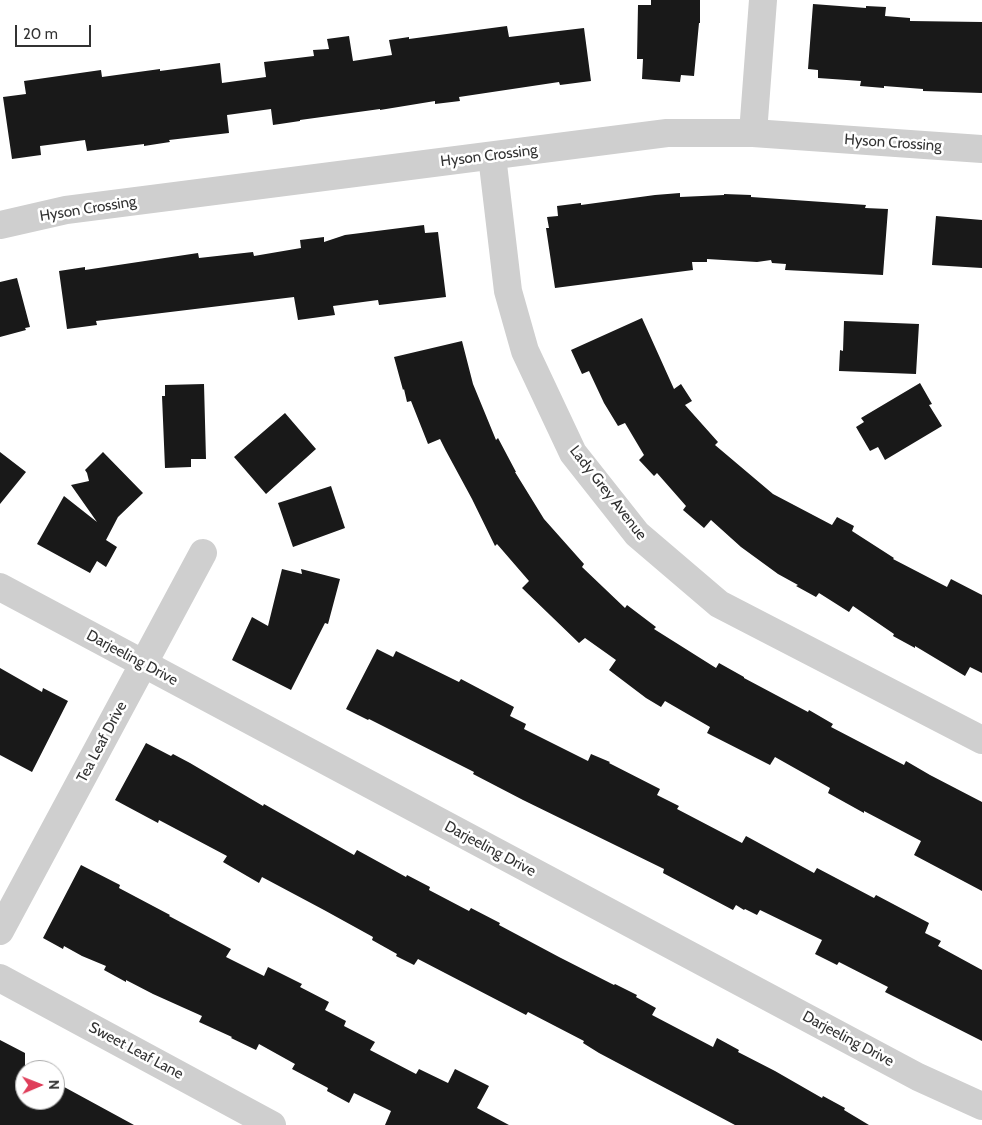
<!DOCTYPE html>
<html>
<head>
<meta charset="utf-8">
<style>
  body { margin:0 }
  #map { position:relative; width:982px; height:1125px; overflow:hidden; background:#fff; font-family:Cabin,sans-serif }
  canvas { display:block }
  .north { position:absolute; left:15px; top:1060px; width:50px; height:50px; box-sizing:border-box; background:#fff; border:1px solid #adadad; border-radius:50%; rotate:89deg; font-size:14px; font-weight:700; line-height:20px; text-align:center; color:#323232 }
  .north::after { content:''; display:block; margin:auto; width:18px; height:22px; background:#df3e5a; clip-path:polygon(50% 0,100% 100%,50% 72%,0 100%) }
  .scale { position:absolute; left:15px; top:25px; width:76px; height:22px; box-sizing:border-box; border:2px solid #323232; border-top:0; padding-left:6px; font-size:15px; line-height:18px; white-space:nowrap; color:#323232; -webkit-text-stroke:4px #fff; paint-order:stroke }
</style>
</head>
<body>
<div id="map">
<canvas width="982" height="1125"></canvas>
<div class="north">N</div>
<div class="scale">20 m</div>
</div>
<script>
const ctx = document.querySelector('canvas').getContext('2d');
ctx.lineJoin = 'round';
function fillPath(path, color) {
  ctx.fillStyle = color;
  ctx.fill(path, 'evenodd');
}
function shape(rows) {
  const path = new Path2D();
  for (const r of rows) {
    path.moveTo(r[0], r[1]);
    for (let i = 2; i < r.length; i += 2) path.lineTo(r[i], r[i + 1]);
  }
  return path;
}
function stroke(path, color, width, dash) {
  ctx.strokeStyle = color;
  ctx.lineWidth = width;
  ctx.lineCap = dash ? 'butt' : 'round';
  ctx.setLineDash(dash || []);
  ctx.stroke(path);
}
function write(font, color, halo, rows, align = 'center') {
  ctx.font = font + ' Cabin,sans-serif';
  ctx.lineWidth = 5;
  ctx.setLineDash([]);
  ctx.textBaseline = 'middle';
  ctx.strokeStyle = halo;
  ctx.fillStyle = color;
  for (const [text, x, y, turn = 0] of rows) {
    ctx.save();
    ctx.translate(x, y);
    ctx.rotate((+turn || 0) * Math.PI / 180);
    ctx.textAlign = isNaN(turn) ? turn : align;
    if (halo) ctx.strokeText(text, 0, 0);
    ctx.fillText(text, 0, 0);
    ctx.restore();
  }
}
const building = shape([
  [651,0,700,0,700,23,699,23,694,76,681,75,680,82,642,79,643,59,637,59,638,5,651,5],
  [813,4,866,8,866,6,886,7,885,16,910,18,910,21,982,22,982,93,923,91,923,89,884,86,884,88,860,86,861,81,818,78,818,70,808,69],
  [507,26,509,37,584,28,591,81,560,85,559,82,459,97,460,101,435,104,435,101,380,110,380,109,300,120,300,121,273,125,271,109,227,115,229,133,169,140,170,142,144,146,144,144,87,151,85,140,40,146,41,155,12,159,3,97,26,94,24,81,101,70,102,77,160,69,160,71,220,63,222,83,266,77,264,62,314,56,313,50,329,49,327,39,349,36,353,61,392,55,389,40,409,37,409,39],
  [680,193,680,197,724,195,724,194,751,195,751,197,866,205,865,208,888,209,883,275,785,270,786,264,772,263,771,260,757,262,707,259,707,262,692,262,693,270,555,288,546,228,549,228,547,217,558,216,557,206,581,203,581,205,655,195],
  [936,216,982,220,982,268,932,265],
  [424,225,425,233,438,232,446,297,379,305,378,300,333,306,335,315,298,320,294,297,96,321,97,325,67,329,59,271,85,267,85,270,198,253,199,258,253,252,254,256,301,248,300,240,324,237,324,242,345,235],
  [17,278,30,327,25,328,26,330,0,337,0,282],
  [642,318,674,389,681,384,692,401,685,405,718,442,715,445,773,494,832,525,837,517,854,526,852,531,894,558,893,559,947,587,951,579,982,595,982,673,970,667,965,676,915,646,915,648,893,636,894,634,853,606,849,612,819,593,816,597,796,586,798,585,778,574,741,547,711,520,704,528,683,510,686,506,657,473,654,476,639,460,644,455,625,423,618,426,604,403,589,371,582,374,571,350],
  [844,321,919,324,916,374,839,371,840,350,843,351],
  [462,341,473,384,496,440,498,438,516,472,515,472,544,519,584,564,582,567,625,608,627,605,656,627,654,629,716,668,719,663,744,677,744,678,808,712,809,710,833,724,831,727,904,765,906,761,930,775,982,802,982,891,914,855,921,841,864,811,864,813,828,793,830,788,775,757,770,765,707,733,710,727,665,701,661,707,646,698,609,670,616,660,585,638,579,643,522,588,529,581,497,544,495,546,472,499,446,451,440,439,428,444,411,401,407,402,404,389,403,390,394,357],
  [920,383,932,404,929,405,942,426,885,460,878,447,870,451,856,427,864,422,861,418],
  [204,384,206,459,191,459,191,467,165,468,162,396,165,396,165,385],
  [285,413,316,449,266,494,234,457],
  [0,452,26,472,0,504],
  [103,452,143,493,118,517,106,540,117,547,106,567,97,561,90,573,37,544,64,496,97,522,71,485,89,481,87,473,85,470],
  [331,486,345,528,293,547,278,503],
  [282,569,302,574,301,569,340,579,328,624,325,623,291,690,232,660,252,617,268,626],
  [377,649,393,657,396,651,459,682,461,679,514,707,510,716,526,724,524,729,588,761,591,754,610,762,609,763,660,789,657,795,679,806,677,809,742,843,746,836,814,873,817,868,874,898,876,895,929,923,925,933,941,941,938,946,982,970,982,1041,885,992,888,987,839,962,837,965,815,954,822,940,760,910,757,915,745,909,744,910,736,905,733,910,663,873,664,869,523,800,473,774,474,772,369,719,368,720,346,709],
  [0,668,42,692,43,688,68,701,32,772,0,755],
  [146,743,171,756,173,754,190,763,263,806,264,804,354,855,357,850,406,877,407,875,430,887,429,890,469,911,471,908,500,923,499,925,559,957,614,985,615,984,637,995,636,997,656,1008,652,1015,713,1047,717,1038,739,1050,738,1052,775,1071,822,1098,823,1096,845,1108,844,1110,869,1125,735,1125,599,1053,583,1043,584,1041,528,1012,526,1015,418,959,414,965,396,956,397,954,372,940,373,937,324,910,262,877,259,883,223,862,227,856,159,820,158,823,115,800],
  [81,865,120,885,119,888,170,915,169,916,231,949,226,957,264,976,268,967,302,984,300,987,329,1002,325,1010,346,1021,344,1026,375,1042,370,1050,416,1074,419,1069,448,1083,455,1069,489,1086,477,1108,509,1125,385,1125,391,1111,354,1093,349,1103,327,1091,328,1088,292,1069,295,1064,259,1044,256,1050,231,1038,232,1037,199,1022,202,1016,153,994,126,980,126,982,104,970,106,966,82,956,64,946,63,949,43,938],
  [0,1040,25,1053,25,1065,34,1070,25,1070,25,1100,55,1100,55,1082,134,1125,0,1125]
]);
const minor = shape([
  [753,133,763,0],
  [492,156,508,291,525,351,573,453,637,534,719,604,982,740],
  [0,225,66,210,667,133,753,133,982,149],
  [0,587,918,1077,982,1106],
  [0,931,203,553],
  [0,978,272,1125]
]);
const streetNames = [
  ["Hyson Crossing",893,143,4],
  ["Hyson Crossing",489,156,-7],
  ["Hyson Crossing",88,209,-9],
  ["Lady Grey Avenue",608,493,52],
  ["Darjeeling Drive",132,658,28],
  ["Tea Leaf Drive",102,742,-62],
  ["Darjeeling Drive",490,849,28],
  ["Darjeeling Drive",848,1039,28],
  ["Sweet Leaf Lane",136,1051,28]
];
fillPath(building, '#191919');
stroke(minor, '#cfcfcf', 28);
write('15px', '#323232', '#fff', streetNames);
</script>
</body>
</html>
